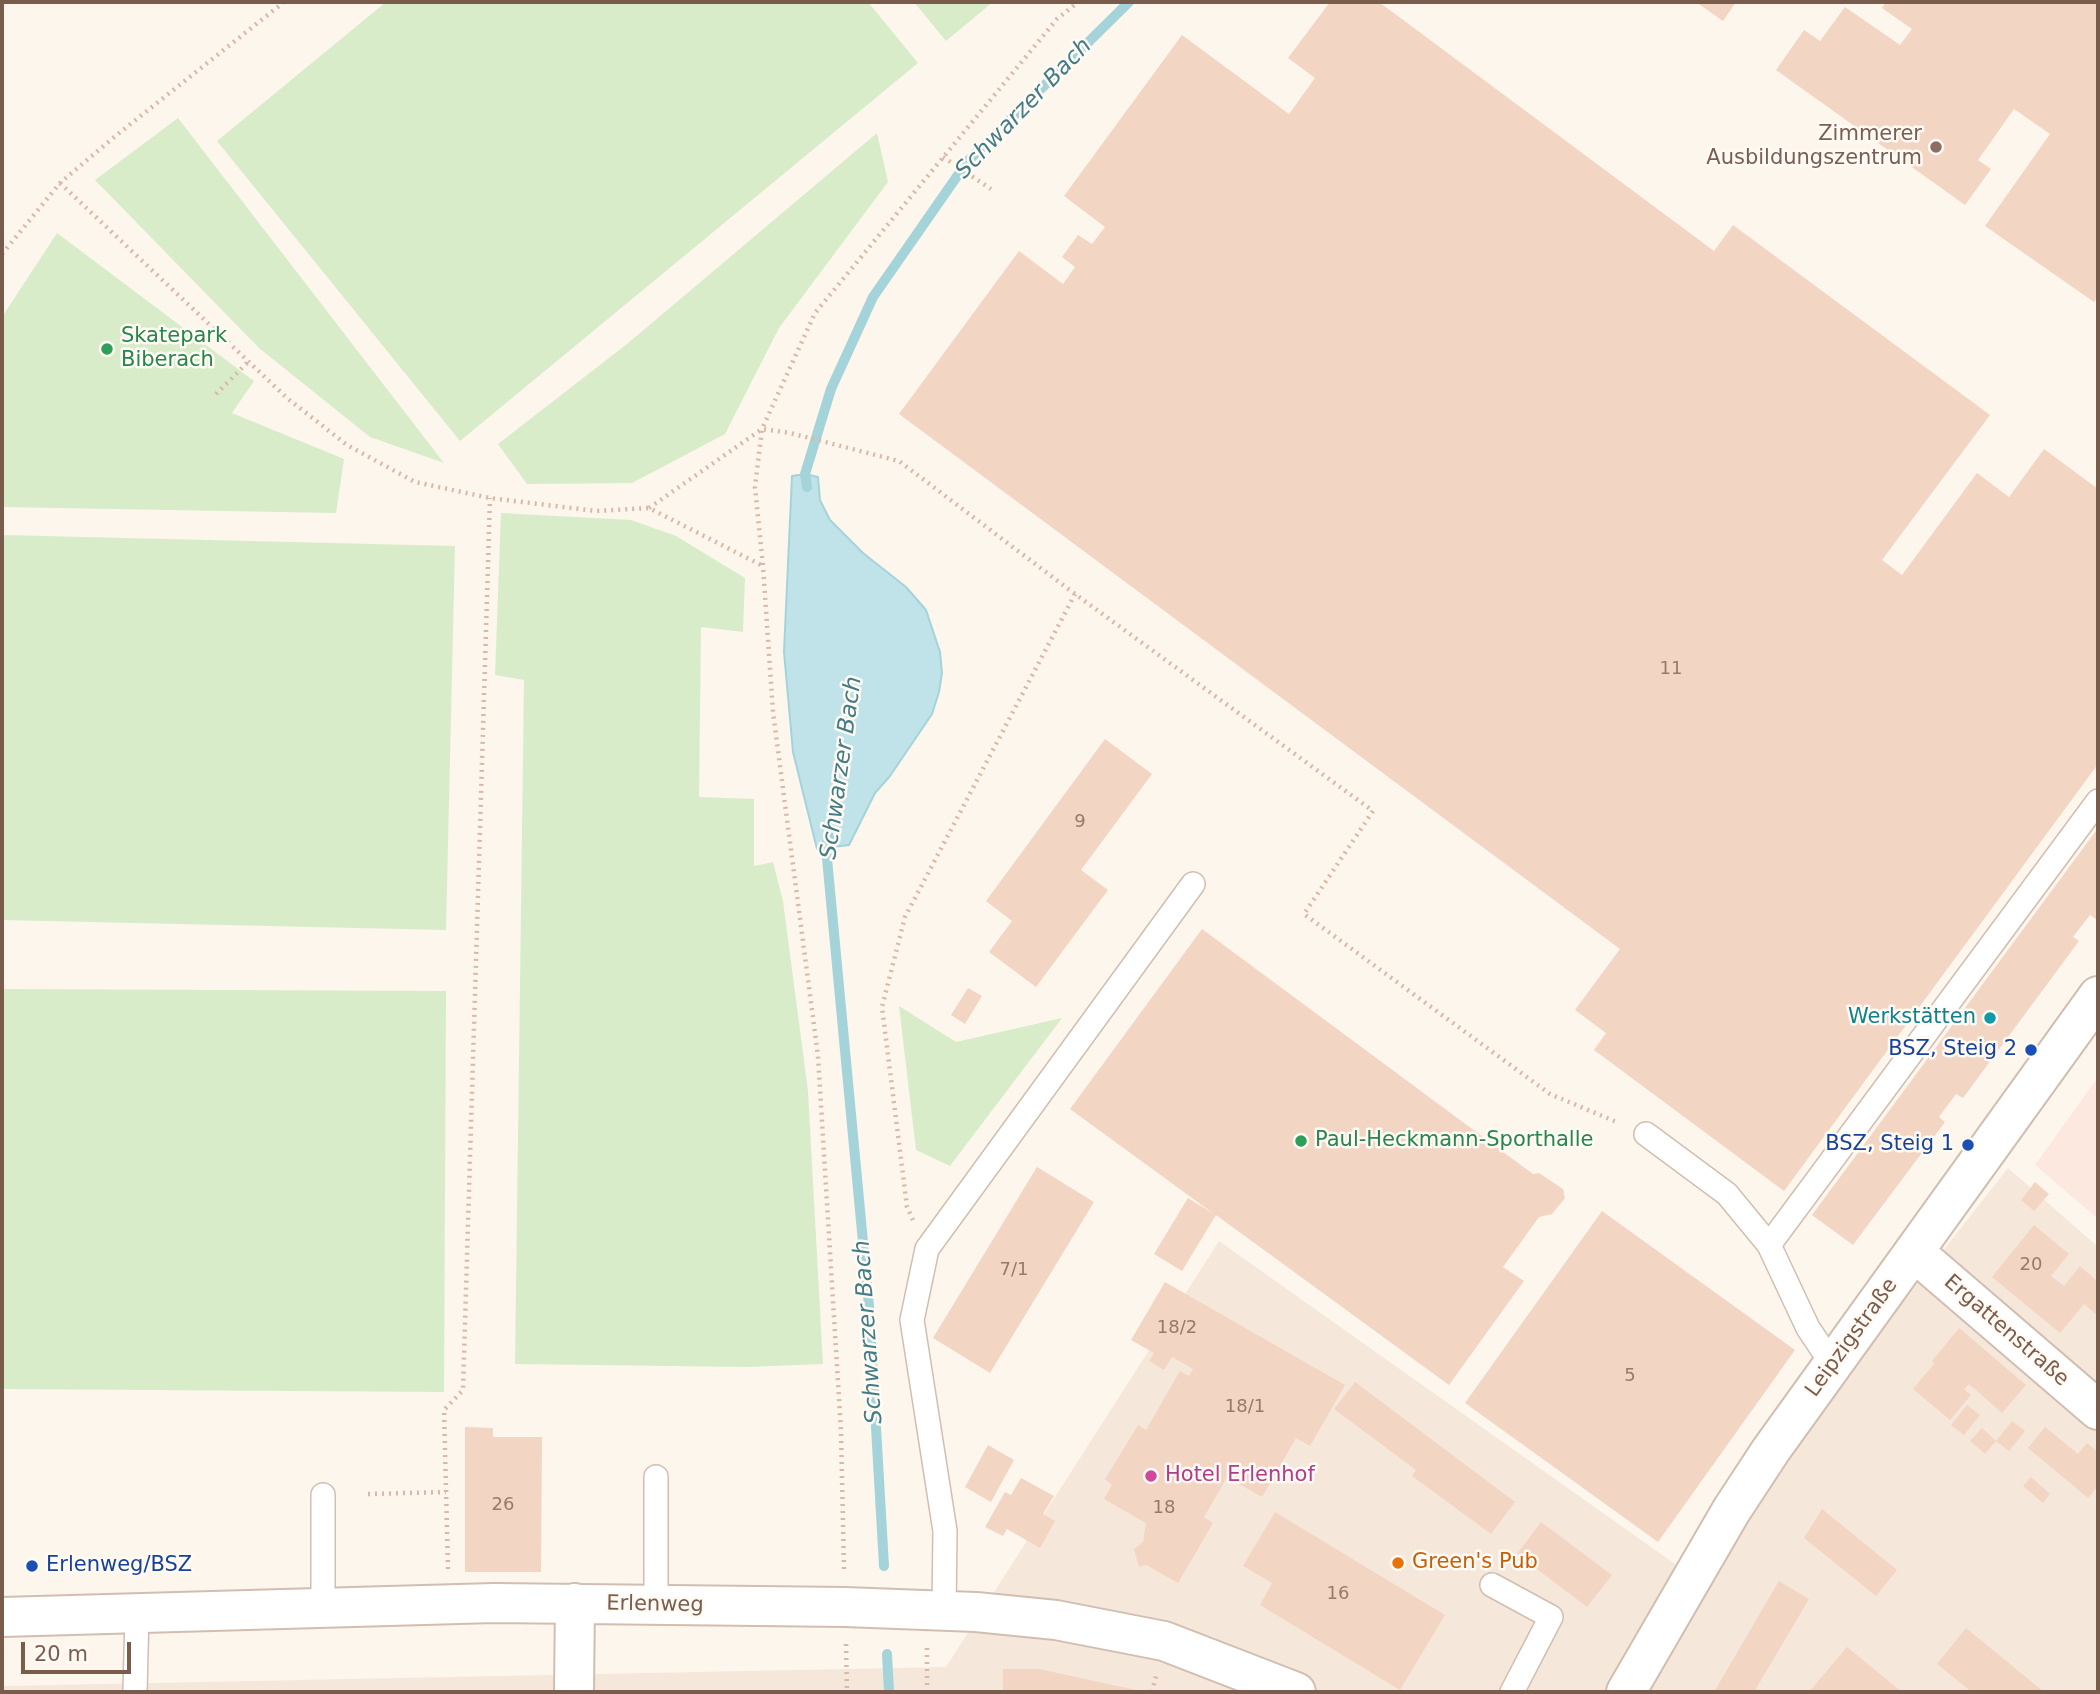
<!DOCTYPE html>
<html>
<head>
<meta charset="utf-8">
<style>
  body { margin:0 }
  #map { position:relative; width:2100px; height:1694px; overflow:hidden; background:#fdf6ec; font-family:"DejaVu Sans",sans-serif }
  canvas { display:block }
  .frame { position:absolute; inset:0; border:4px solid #7a5c4d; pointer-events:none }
  .scale { position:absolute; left:21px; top:1642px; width:110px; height:32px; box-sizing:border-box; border:4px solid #7a5c4d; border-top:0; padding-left:9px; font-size:21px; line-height:24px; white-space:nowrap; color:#7a5c4d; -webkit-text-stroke:5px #fffaf3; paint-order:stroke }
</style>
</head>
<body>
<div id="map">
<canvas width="2100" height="1694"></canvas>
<div class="frame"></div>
<div class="scale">20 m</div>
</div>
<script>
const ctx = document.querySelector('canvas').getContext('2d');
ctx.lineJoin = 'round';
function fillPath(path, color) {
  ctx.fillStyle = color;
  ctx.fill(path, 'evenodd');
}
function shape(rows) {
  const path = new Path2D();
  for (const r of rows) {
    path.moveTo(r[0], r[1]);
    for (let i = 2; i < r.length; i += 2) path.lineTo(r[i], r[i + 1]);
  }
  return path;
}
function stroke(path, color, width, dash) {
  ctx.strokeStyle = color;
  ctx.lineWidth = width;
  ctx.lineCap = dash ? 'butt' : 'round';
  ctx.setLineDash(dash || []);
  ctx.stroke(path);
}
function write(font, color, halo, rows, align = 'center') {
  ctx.font = font + ' "DejaVu Sans",sans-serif';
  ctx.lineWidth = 5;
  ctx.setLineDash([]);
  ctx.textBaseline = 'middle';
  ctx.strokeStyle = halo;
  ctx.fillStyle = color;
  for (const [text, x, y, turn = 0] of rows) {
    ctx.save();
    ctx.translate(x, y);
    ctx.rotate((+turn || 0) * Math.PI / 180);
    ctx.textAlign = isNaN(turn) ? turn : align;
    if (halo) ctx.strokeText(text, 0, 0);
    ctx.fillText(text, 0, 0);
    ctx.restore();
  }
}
const residential = shape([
  [2008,1168,2098,1247,2098,1692,2,1692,2,1686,946,1667,1219,1241,1706,1586,1847,1373]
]);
const commercial = shape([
  [2098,1077,2098,1219,2035,1165]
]);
const green = shape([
  [386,2,868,2,918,63,460,441,217,141],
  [914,2,993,2,946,41],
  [178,118,444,463,370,437,259,348,95,180],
  [877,133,888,182,779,328,725,434,632,483,527,484,498,444,627,344],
  [57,233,254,381,232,413,344,459,336,513,2,507,2,317],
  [501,513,631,520,676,536,745,578,743,632,701,627,699,797,754,799,754,866,773,862,783,901,808,1091,823,1364,747,1367,515,1364,524,680,495,675],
  [2,535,455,546,446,930,2,920],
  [2,989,446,991,444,1392,2,1389],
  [899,1006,956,1042,1062,1018,950,1166,916,1150]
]);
const water = shape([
  [805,474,818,477,820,500,830,520,863,553,906,587,926,610,940,652,942,673,939,692,932,714,890,776,875,793,849,845,817,849,793,752,784,652,792,476,805,474]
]);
const stream = shape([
  [807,487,805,474,831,389,873,297,967,162,1129,2],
  [829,836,826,848,869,1306,884,1566],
  [887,1654,889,1692]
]);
const building = shape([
  [1330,2,1379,2,1714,251,1733,225,1990,415,1882,560,1902,575,1977,473,2009,497,2044,449,2098,489,2098,764,1784,1191,1594,1050,1606,1033,1575,1010,1620,949,899,414,1019,251,1063,284,1075,267,1062,257,1078,235,1092,244,1105,227,1064,196,1182,35,1289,114,1315,78,1288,58],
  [1696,2,1736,2,1723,21],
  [1886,2,2098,2,2098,296,2094,302,1985,226,2050,134,2014,109,1978,160,1991,169,1965,205,1776,70,1804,30,1820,41,1845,7,1900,45,1912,29,1882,8],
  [1105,739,1152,774,1081,870,1108,890,1036,987,989,952,1012,921,986,901],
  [2098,828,2098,918,2097,920,2090,915,2073,937,2079,941,1963,1098,1956,1094,1939,1117,1945,1122,1853,1245,1812,1215],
  [1202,929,1533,1174,1539,1173,1563,1189,1565,1198,1552,1214,1539,1217,1503,1267,1524,1281,1449,1385,1216,1215,1182,1271,1154,1254,1188,1198,1214,1214,1070,1109],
  [968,988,982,996,965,1024,951,1015],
  [1037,1167,1094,1202,990,1373,933,1338],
  [2035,1182,2049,1194,2034,1211,2021,1200],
  [1602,1211,1795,1350,1658,1542,1465,1403],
  [2034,1225,2069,1254,2051,1276,2064,1286,2080,1266,2098,1282,2098,1316,2084,1304,2060,1333,1992,1277],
  [1165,1282,1345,1385,1310,1446,1296,1438,1262,1497,1227,1477,1204,1517,1213,1523,1178,1583,1146,1565,1139,1567,1134,1549,1143,1542,1146,1523,1104,1499,1112,1485,1105,1479,1138,1425,1146,1430,1180,1371,1189,1376,1193,1369,1172,1357,1164,1370,1149,1361,1154,1353,1131,1340],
  [1959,1328,2026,1385,2002,1413,1969,1384,1964,1389,1971,1395,1950,1420,1913,1389,1934,1364,1932,1361],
  [1355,1382,1515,1502,1491,1534,1412,1476,1416,1470,1334,1409],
  [1967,1405,1980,1415,1964,1435,1951,1425],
  [2012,1421,2025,1431,2009,1451,1996,1441,1985,1454,1970,1441,1982,1428,1996,1441],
  [465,1427,493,1428,493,1437,542,1437,541,1572,465,1572],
  [2045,1427,2078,1454,2087,1443,2098,1452,2098,1486,2088,1498,2028,1448],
  [988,1445,1014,1460,991,1502,965,1487],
  [2031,1477,2050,1494,2043,1503,2023,1486],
  [1021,1478,1054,1496,1043,1514,1055,1521,1040,1548,1007,1529,1003,1536,985,1527,1005,1492,1011,1495],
  [1822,1509,1897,1570,1876,1596,1804,1538],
  [1275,1512,1445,1615,1400,1690,1260,1605,1272,1583,1243,1566],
  [1541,1522,1612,1575,1587,1607,1517,1554],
  [1779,1581,1809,1599,1754,1692,1714,1692],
  [1966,1628,2044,1692,1972,1692,1937,1664],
  [1847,1647,1902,1692,1809,1692],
  [1003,1669,1039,1669,1145,1692,1003,1692]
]);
const path = shape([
  [943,157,991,189],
  [60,183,287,398,347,445,415,482,490,498,596,511,649,508,763,566],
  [2,254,60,183,113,138,284,2],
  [216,394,249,361],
  [649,508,762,429,790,433,899,461,1075,594,1373,811,1304,914,1550,1094,1619,1123],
  [913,1220,907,1207,882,1007,905,917,1075,594],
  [368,1494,446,1492],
  [448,1569,444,1410,463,1390,490,498],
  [844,1569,841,1431,818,1056,773,712,763,566,755,487,762,429,815,313,1057,19,1078,2],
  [846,1644,847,1692],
  [927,1648,927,1692],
  [1152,1692,1156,1676]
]);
const service = shape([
  [1646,1134,1727,1194,1769,1245,1808,1328,1832,1364],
  [1769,1245,2098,801],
  [656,1477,656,1605],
  [323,1495,323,1607],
  [1492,1585,1551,1617,1512,1692],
  [944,1612,945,1531,912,1320,927,1249,1193,884],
  [135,1692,137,1614]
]);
const minor = shape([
  [1914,1252,2098,1410],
  [2,1617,494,1603,845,1607,976,1612,1056,1620,1164,1641,1296,1692],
  [574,1692,575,1603],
  [1626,1692,1731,1511,1771,1450,2098,996]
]);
const markers = [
  [1936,147,7,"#8d6e63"],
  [107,349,7,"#2e9e5b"],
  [1990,1018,7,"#0f9aa8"],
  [2031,1050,7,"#1a4fb4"],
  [1301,1141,7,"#2e9e5b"],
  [1968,1145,7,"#1a4fb4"],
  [1151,1476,7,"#d1479c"],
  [1398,1563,7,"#e8710a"],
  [32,1566,7,"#1a4fb4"]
];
const numberNames = [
  ["11",1671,669],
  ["9",1080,822],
  ["20",2031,1265],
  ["7/1",1014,1270],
  ["18/2",1177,1328],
  ["5",1630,1376],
  ["18/1",1245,1407],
  ["26",503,1505],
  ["18",1164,1508],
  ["16",1338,1594]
];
const educationNames = [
  ["Zimmerer",1922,135],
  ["Ausbildungszentrum",1922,159]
];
const leisureNames = [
  ["Skatepark",121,337],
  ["Biberach",121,361],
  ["Paul-Heckmann-Sporthalle",1315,1141]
];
const cultureNames = [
  ["Werkstätten",1976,1018]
];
const transitNames = [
  ["BSZ, Steig 2",2017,1050],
  ["BSZ, Steig 1",1954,1145],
  ["Erlenweg/BSZ",46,1566,"left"]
];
const streetNames = [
  ["Ergattenstraße",2006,1331,41],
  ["Leipzigstraße",1852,1338,-54],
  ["Erlenweg",655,1605,1]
];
const hotelNames = [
  ["Hotel Erlenhof",1165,1476]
];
const foodNames = [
  ["Green's Pub",1412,1563]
];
const waterNames = [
  ["Schwarzer Bach",1024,109,-46],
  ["Schwarzer Bach",842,768,-82],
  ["Schwarzer Bach",869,1332,-94]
];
fillPath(residential, '#f5e8da');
fillPath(commercial, '#fde8e0');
fillPath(green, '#d8ecc9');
fillPath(water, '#bfe3e8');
stroke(water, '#a5d3da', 2);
stroke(stream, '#a5d3da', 10);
fillPath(building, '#f3d5c3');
stroke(service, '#d1beb0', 26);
stroke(minor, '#d1beb0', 42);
stroke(path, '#d9b8a5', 4.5, [2, 5]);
stroke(service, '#fff', 23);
stroke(minor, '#fff', 38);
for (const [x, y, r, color] of markers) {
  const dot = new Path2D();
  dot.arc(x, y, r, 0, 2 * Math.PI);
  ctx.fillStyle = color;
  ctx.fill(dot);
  stroke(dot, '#fffaf3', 2.5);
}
write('18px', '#987a6a', null, numberNames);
write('21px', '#785e54', '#fffaf3', educationNames, 'right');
write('21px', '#27864d', '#fffaf3', leisureNames, 'left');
write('21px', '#0d838f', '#fffaf3', cultureNames, 'right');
write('21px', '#164399', '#fffaf3', transitNames, 'right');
write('21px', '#7a5c4d', '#fffaf3', streetNames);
write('21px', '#b23c85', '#fffaf3', hotelNames, 'left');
write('21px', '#c56008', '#fffaf3', foodNames, 'left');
write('italic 23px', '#437c86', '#fffaf3', waterNames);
</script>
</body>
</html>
